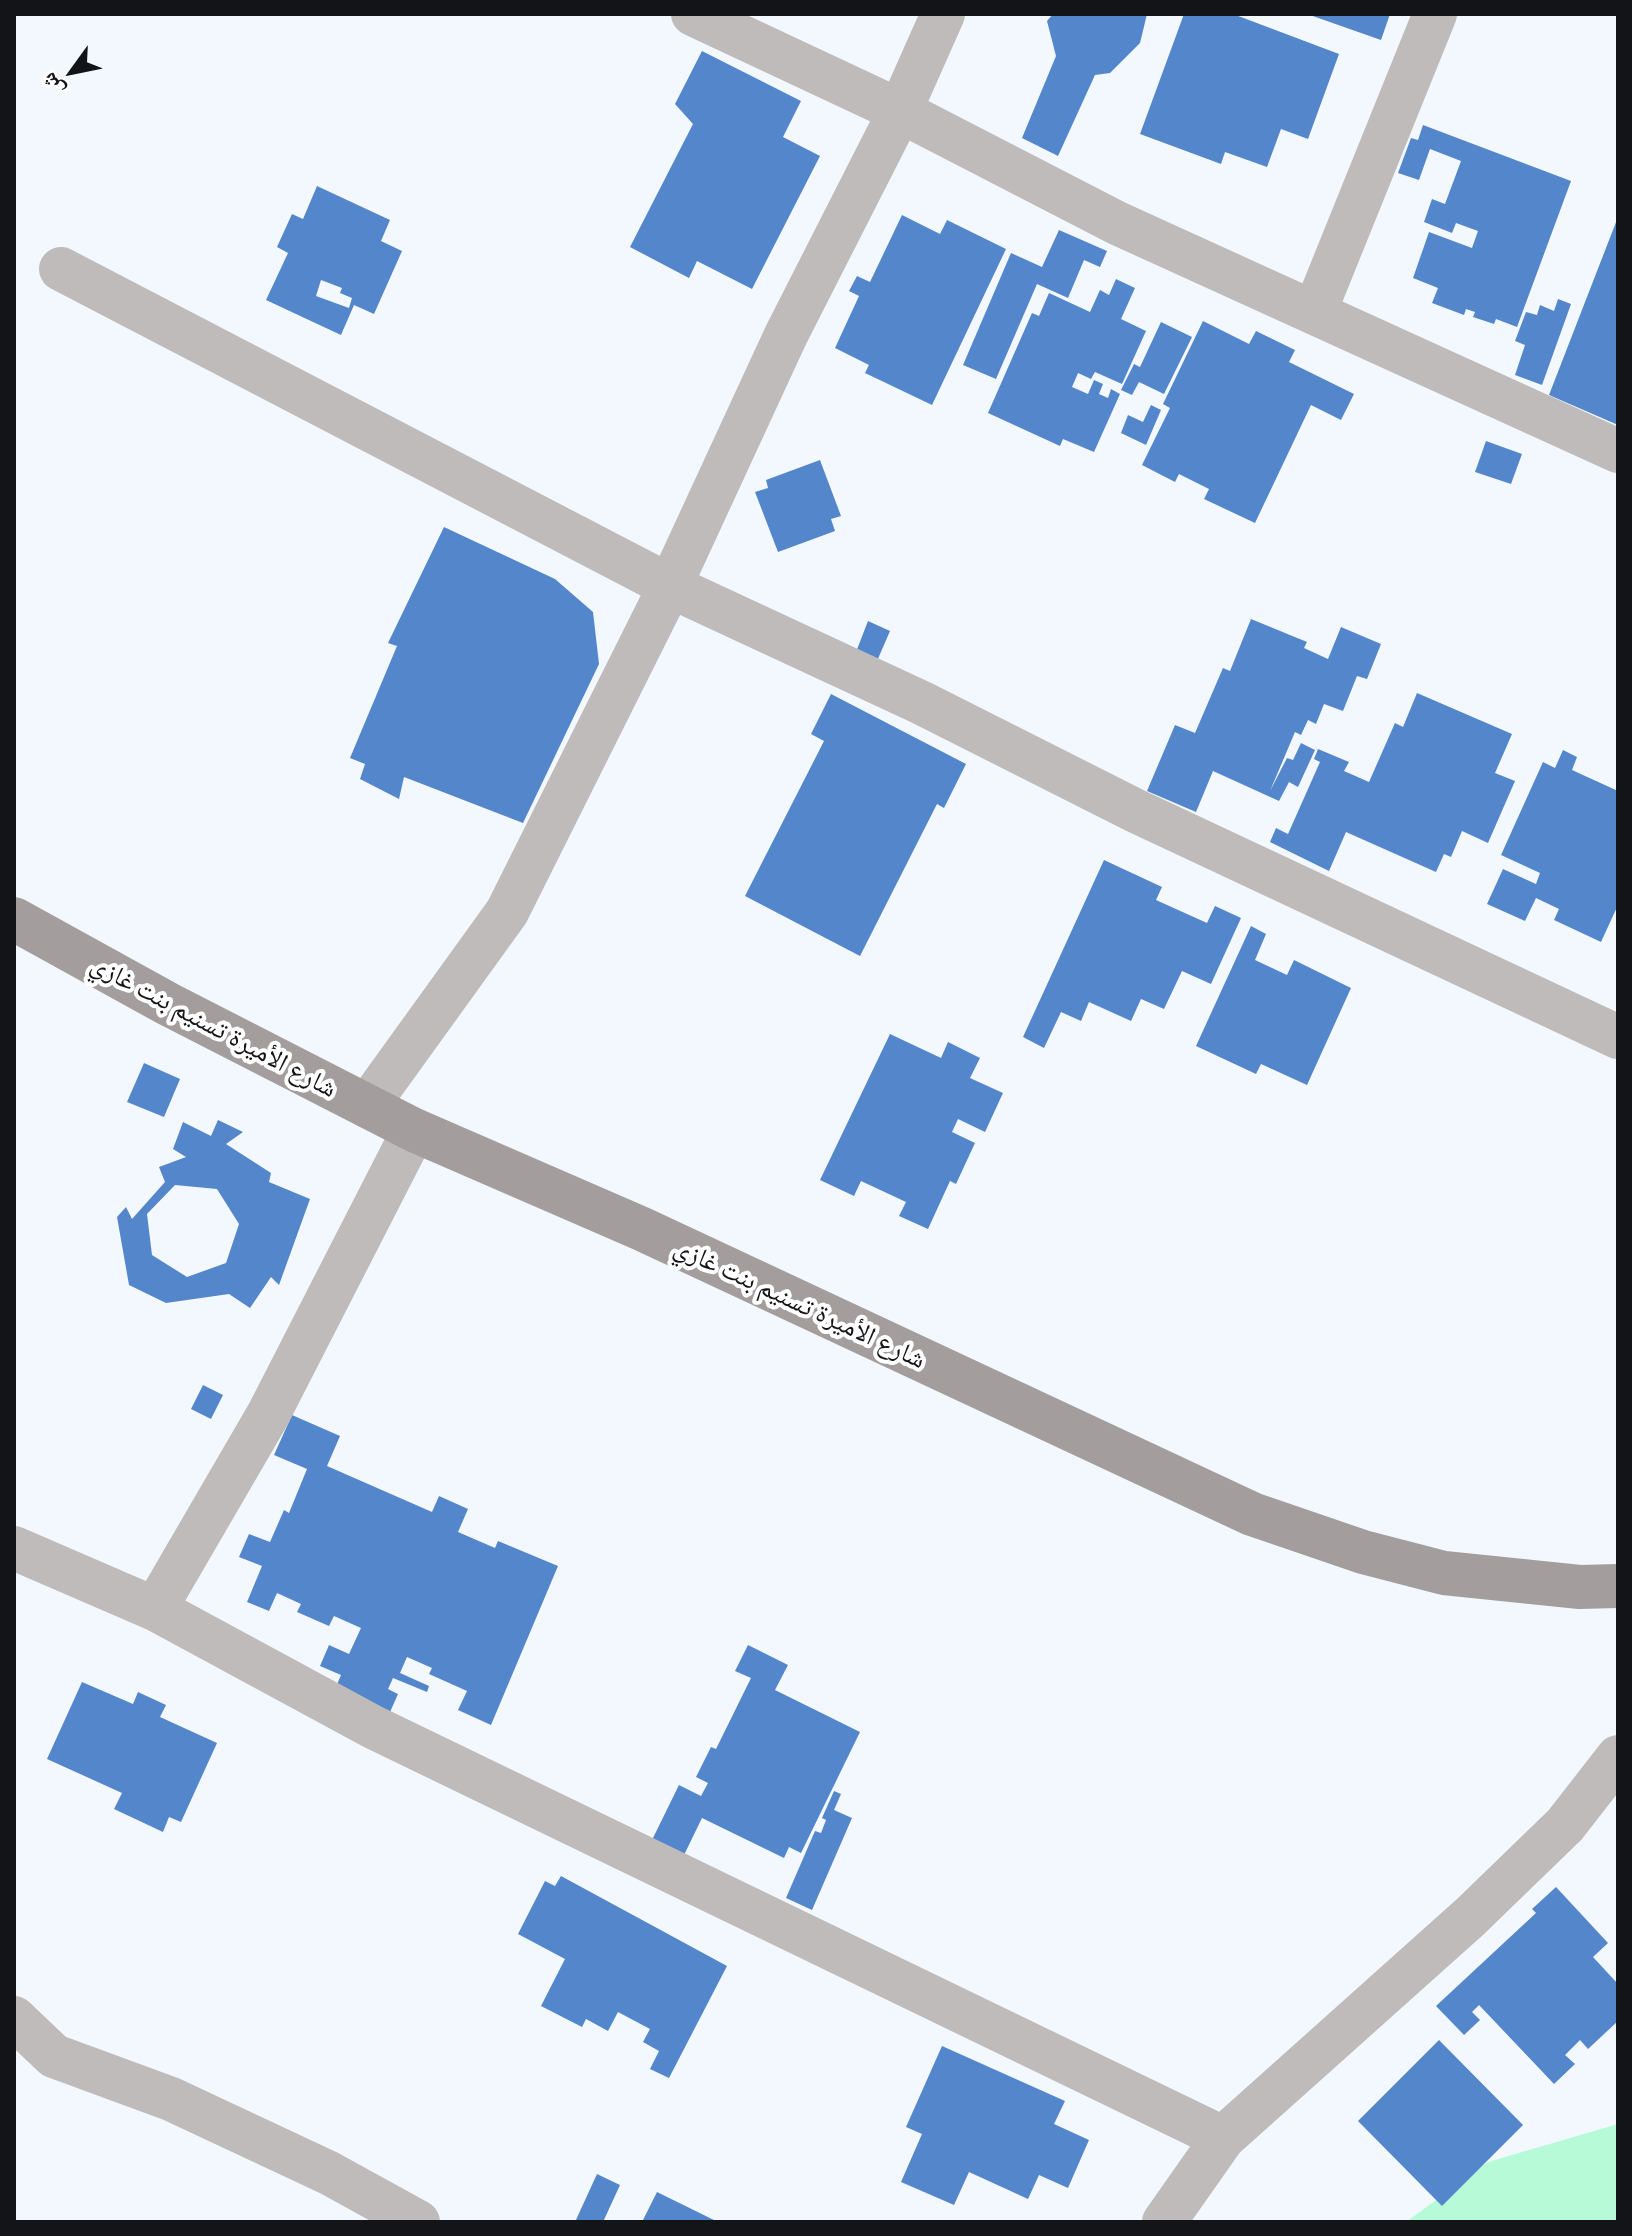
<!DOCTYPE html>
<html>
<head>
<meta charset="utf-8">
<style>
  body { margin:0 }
  #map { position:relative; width:1632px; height:2236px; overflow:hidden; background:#f3f8fe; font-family:Ubuntu,"Noto Naskh Arabic",sans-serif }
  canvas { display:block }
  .frame { position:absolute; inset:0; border:16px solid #131417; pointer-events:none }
  .north { position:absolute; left:32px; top:32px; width:80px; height:80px; -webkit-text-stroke:6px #fff; paint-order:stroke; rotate:237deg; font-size:22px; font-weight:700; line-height:32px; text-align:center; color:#131417 }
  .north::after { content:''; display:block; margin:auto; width:28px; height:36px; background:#131417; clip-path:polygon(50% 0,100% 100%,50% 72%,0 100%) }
</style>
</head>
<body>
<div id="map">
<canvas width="1632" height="2236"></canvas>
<div class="frame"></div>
<div class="north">ش</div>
</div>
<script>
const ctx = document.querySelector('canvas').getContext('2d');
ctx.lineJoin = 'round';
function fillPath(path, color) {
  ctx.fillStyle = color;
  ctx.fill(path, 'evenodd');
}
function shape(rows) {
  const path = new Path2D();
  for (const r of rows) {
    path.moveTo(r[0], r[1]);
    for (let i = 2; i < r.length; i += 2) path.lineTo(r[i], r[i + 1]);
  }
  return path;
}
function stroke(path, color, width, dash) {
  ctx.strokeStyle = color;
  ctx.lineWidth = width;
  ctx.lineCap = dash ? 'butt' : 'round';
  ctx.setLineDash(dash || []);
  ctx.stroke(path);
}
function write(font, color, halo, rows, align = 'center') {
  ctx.font = font + ' Ubuntu,"Noto Naskh Arabic",sans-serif';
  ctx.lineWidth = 8;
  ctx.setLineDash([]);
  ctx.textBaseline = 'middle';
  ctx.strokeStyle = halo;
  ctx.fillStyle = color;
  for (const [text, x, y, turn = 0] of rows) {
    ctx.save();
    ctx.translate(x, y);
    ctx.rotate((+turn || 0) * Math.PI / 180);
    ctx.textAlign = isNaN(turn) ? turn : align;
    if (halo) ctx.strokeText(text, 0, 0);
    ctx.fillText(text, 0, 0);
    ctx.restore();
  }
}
const green = shape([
  [1618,2124,1618,2222,1406,2222,1488,2162]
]);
const building = shape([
  [1053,14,1147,14,1140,43,1110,73,1095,75,1058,156,1022,138,1056,56,1047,21],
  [1184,14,1233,14,1339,54,1308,139,1281,129,1267,167,1225,152,1221,164,1140,134],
  [1307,14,1390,14,1381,40],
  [702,51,801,101,783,137,820,156,752,289,697,261,689,278,630,247,693,124,675,104],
  [1423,125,1571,181,1517,327,1496,319,1494,324,1473,317,1475,312,1466,309,1464,315,1432,303,1438,288,1413,278,1429,232,1472,248,1478,231,1456,223,1452,233,1424,222,1432,199,1445,204,1461,161,1430,149,1419,180,1398,173,1411,138,1418,140],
  [317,186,390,220,381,241,402,251,374,314,354,305,341,335,266,300,288,253,277,247,292,214,303,219],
  [321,280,342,288,340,293,352,298,349,308,316,296],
  [902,215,940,234,947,220,1006,249,932,405,865,373,869,365,835,348,859,296,849,291,857,276,870,282],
  [1618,217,1618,425,1549,395],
  [1059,230,1107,251,1100,267,1084,260,1068,298,1037,284,996,379,963,365,1011,253,1042,267],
  [1116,279,1135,288,1121,319,1146,331,1122,384,1095,372,1091,379,1078,373,1072,387,1088,394,1094,380,1103,384,1099,394,1108,398,1111,389,1120,394,1094,452,1063,439,1060,446,988,413,1032,313,1039,316,1049,293,1090,312,1100,290,1109,295],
  [1558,299,1571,304,1542,385,1515,375,1525,345,1515,341,1526,312,1537,315,1540,305,1554,311],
  [1203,321,1249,344,1256,331,1295,350,1289,362,1354,394,1341,420,1311,405,1255,523,1204,499,1209,489,1179,474,1175,482,1142,465,1170,408,1163,404],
  [1161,322,1192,337,1164,394,1139,382,1132,395,1121,390,1134,364,1140,367],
  [1151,405,1161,410,1146,445,1121,433,1128,415,1143,422],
  [1486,441,1522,454,1511,484,1475,472],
  [820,460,841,516,831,519,835,531,778,552,755,492,768,488,766,480],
  [444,527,555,579,593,612,599,664,523,823,404,777,399,799,360,779,365,764,350,758,397,646,388,643],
  [1251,619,1307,642,1304,648,1328,659,1341,627,1381,644,1367,679,1357,676,1343,711,1324,704,1316,724,1308,720,1301,735,1295,732,1270,791,1287,758,1293,760,1301,743,1315,750,1298,787,1289,782,1279,801,1213,771,1196,812,1147,791,1175,725,1195,733,1223,668,1230,671],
  [868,621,890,631,877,661,856,652],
  [1417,693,1512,734,1495,773,1515,781,1488,843,1462,831,1451,857,1444,854,1436,872,1346,832,1329,871,1270,842,1276,828,1288,834,1320,762,1314,759,1318,749,1349,762,1344,771,1369,782,1395,723,1403,727],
  [831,694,966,764,944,808,937,804,860,956,745,896,824,741,811,734],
  [1563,750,1577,757,1572,770,1618,791,1618,905,1601,942,1554,920,1559,909,1536,898,1525,921,1487,904,1503,869,1536,884,1540,873,1501,855,1543,762,1555,768],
  [1104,860,1162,887,1156,900,1207,923,1215,906,1241,918,1211,984,1182,971,1164,1009,1141,999,1131,1021,1089,1002,1081,1021,1061,1012,1044,1048,1023,1037],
  [1251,926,1266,934,1255,960,1287,975,1294,960,1351,988,1307,1085,1261,1064,1256,1074,1196,1046],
  [890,1034,941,1058,948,1042,980,1058,970,1078,1003,1093,985,1132,958,1119,952,1132,975,1143,956,1184,950,1181,928,1229,899,1216,906,1202,861,1181,854,1196,820,1180],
  [144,1063,180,1079,164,1117,127,1102],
  [218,1120,243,1132,226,1144,271,1173,269,1182,310,1199,279,1285,271,1277,250,1308,229,1294,166,1303,129,1285,117,1217,126,1207,132,1219,165,1182,159,1167,186,1157,173,1149,183,1122,211,1136],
  [175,1185,217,1189,239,1224,226,1263,187,1277,152,1255,147,1214],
  [203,1385,223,1395,211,1419,191,1409],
  [292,1415,340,1436,327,1466,432,1512,439,1496,468,1509,458,1532,495,1548,498,1541,558,1566,491,1725,458,1710,467,1691,429,1674,432,1668,407,1657,400,1673,429,1686,427,1692,393,1678,388,1689,398,1694,383,1728,335,1689,341,1675,320,1666,329,1645,349,1654,361,1628,334,1616,329,1626,297,1612,301,1604,277,1593,269,1611,247,1602,262,1566,239,1557,249,1534,270,1542,284,1510,289,1513,307,1469,274,1455],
  [748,1645,788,1665,775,1690,860,1732,801,1853,789,1847,784,1858,702,1818,684,1855,652,1840,679,1785,701,1796,708,1783,696,1777,711,1747,716,1749,751,1678,735,1671],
  [82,1682,133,1704,138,1692,166,1705,160,1717,217,1743,181,1822,169,1817,163,1832,114,1809,122,1793,47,1759],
  [834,1791,841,1794,834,1810,852,1818,812,1910,786,1898,815,1831,821,1833,826,1820,822,1818],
  [561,1876,727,1966,669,2078,650,2069,659,2051,643,2042,650,2029,618,2012,608,2031,586,2019,582,2027,541,2006,565,1959,518,1934,545,1881,555,1886],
  [1556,1887,1608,1943,1593,1957,1618,1984,1618,2021,1588,2049,1580,2040,1565,2055,1575,2064,1554,2084,1479,2005,1472,2012,1480,2020,1464,2035,1436,2006,1536,1913,1532,1909],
  [1439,2040,1523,2125,1442,2206,1358,2121],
  [942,2046,1065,2101,1054,2124,1089,2140,1068,2188,1039,2175,1028,2199,969,2172,954,2205,901,2182,922,2134,906,2127],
  [597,2174,620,2185,603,2222,575,2222],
  [657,2192,718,2222,642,2222]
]);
const street = shape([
  [693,14,900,111,1117,223,1618,451],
  [61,269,670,586,922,703,1136,811,1618,1037],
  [1315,311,1435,14],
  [367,1106,507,912,670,586,786,335,900,111,943,14],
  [14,1548,155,1609,373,1727,1223,2138],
  [155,1609,269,1413,414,1130],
  [14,2018,54,2056,171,2099,329,2173,418,2222],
  [1164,2222,1223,2138,1470,1917,1565,1825,1618,1757]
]);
const secondary = shape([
  [14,919,168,1004,414,1130,642,1229,1252,1514,1363,1552,1444,1573,1580,1587,1618,1586]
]);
const streetNames = [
  ["شارع الأميرة تسنيم بنت غازي",214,1026,28],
  ["شارع الأميرة تسنيم بنت غازي",800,1303,25]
];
fillPath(green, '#b7fad8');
fillPath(building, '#5486cb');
stroke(street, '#bfbbba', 44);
stroke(secondary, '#a39e9d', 44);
write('26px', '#131417', '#fff', streetNames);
</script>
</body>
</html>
